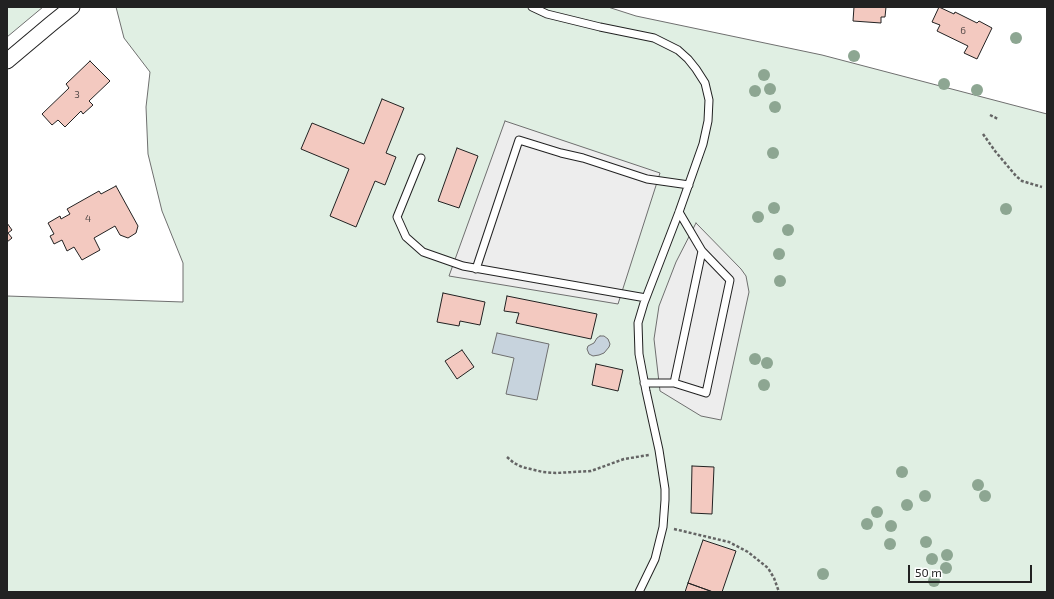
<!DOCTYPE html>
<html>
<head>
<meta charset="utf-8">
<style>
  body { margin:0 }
  #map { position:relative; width:1054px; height:599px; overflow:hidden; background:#fff; font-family:"Exo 2",sans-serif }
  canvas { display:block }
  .frame { position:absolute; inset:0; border:8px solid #222; pointer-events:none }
  .scale { position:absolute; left:908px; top:565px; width:124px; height:18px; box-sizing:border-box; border:2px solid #222; border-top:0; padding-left:5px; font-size:12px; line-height:14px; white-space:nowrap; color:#222; -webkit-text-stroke:3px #fff; paint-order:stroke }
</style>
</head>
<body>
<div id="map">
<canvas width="1054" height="599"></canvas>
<div class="frame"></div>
<div class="scale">50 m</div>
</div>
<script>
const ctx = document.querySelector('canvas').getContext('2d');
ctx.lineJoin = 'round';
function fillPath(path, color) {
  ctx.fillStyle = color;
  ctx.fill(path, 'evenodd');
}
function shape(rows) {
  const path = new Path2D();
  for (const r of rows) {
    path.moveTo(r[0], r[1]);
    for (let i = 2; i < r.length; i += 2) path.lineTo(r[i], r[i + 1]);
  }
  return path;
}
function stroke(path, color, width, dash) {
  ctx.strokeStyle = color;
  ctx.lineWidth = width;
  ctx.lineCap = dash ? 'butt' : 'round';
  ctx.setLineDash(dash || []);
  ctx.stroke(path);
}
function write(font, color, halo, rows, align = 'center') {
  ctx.font = font + ' "Exo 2",sans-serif';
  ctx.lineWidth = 3;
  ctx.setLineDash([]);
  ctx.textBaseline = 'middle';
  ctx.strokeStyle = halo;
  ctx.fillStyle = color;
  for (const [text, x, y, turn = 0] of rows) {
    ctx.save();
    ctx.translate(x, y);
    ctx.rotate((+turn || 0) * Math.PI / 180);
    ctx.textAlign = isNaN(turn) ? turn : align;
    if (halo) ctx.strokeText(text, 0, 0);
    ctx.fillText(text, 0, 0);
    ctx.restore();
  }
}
const green = shape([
  [7,7,43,7,7,37,7,7],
  [116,7,608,7,636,16,822,55,1047,114,1047,592,7,592,7,296,183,302,183,263,162,211,148,154,146,107,150,72,124,38,116,7]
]);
const parking = shape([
  [505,121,660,173,618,304,449,276,505,121],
  [696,223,741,269,746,276,749,292,721,420,701,416,660,391,654,339,659,306,676,262,696,223]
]);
const water = shape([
  [497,333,549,344,537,400,506,394,514,358,492,353,497,333],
  [600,336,604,336,608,339,610,344,609,347,604,353,599,355,593,356,589,354,587,349,588,346,594,343,597,338,600,336]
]);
const building = shape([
  [854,7,886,7,885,17,881,17,881,23,853,21,854,7],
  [939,7,954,14,955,12,977,23,979,21,992,28,977,59,964,53,968,46,937,31,940,25,932,22,939,7],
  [90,61,110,81,89,101,93,105,83,114,81,111,65,127,58,120,52,125,42,114,69,88,66,84,90,61],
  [382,99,404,108,386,153,396,157,385,185,375,181,356,227,330,216,349,169,301,149,312,123,364,144,382,99],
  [457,148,478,156,459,208,438,201,457,148],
  [116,186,138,226,136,233,128,238,120,235,115,226,94,238,100,250,82,260,74,247,67,251,62,240,54,244,50,236,54,234,48,223,60,216,61,219,70,214,67,209,99,191,101,194,116,186],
  [7,223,12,230,8,233,12,238,7,242,7,223],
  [443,293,485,302,480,325,460,321,459,326,437,322,443,293],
  [507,296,597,314,591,339,516,323,519,313,504,311,507,296],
  [462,350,474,367,457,379,445,361,462,350],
  [596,364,623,370,618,391,592,385,596,364],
  [692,466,714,467,712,514,691,513,692,466],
  [703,540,736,551,722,592,713,592,688,583,703,540],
  [688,583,713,592,685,592,688,583]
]);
const path = shape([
  [990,115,998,119],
  [983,134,995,151,1016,176,1022,181,1042,187],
  [507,457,514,463,522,467,543,472,556,473,591,471,624,459,649,455],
  [674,529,729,542,748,552,768,568,774,578,779,592]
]);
const service = shape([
  [532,7,547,14,600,27,654,38,678,50,688,59,696,69,705,83,709,100,708,121,703,144,679,212,644,303,638,323,639,354,646,391,659,450,665,489,665,500,663,527,655,559,639,592],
  [421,158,397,217,406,237,423,252,463,266,646,298],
  [476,269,519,140,561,153,583,158,647,179,689,185],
  [644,383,674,383,706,393,730,280,702,251,679,212],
  [674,383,702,251]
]);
const minor = shape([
  [7,61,51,24,72,7]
]);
const trees = [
  [1016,38],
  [854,56],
  [764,75],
  [944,84],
  [770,89],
  [977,90],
  [755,91],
  [775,107],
  [773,153],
  [774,208],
  [1006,209],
  [758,217],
  [788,230],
  [779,254],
  [780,281],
  [755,359],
  [767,363],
  [764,385],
  [902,472],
  [978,485],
  [925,496],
  [985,496],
  [907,505],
  [877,512],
  [867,524],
  [891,526],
  [926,542],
  [890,544],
  [947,555],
  [932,559],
  [946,568],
  [823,574],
  [934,581]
];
const numberNames = [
  ["6",963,31],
  ["3",77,95],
  ["4",88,219]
];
fillPath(green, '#e0efe3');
stroke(green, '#6f6f6f', 1);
fillPath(parking, '#ededed');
stroke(parking, '#6f6f6f', 1);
fillPath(water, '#c7d3dd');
stroke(water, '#6f6f6f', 1);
fillPath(building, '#f3c9c0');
stroke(building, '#222', 1);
stroke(service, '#222', 9);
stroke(minor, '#222', 17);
stroke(path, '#646464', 2.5, [3, 2]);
stroke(service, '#fff', 7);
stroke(minor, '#fff', 15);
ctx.fillStyle = '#8da692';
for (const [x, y] of trees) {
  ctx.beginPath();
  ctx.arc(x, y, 6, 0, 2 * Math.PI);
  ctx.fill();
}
write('10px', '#564c4a', null, numberNames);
</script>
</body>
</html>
